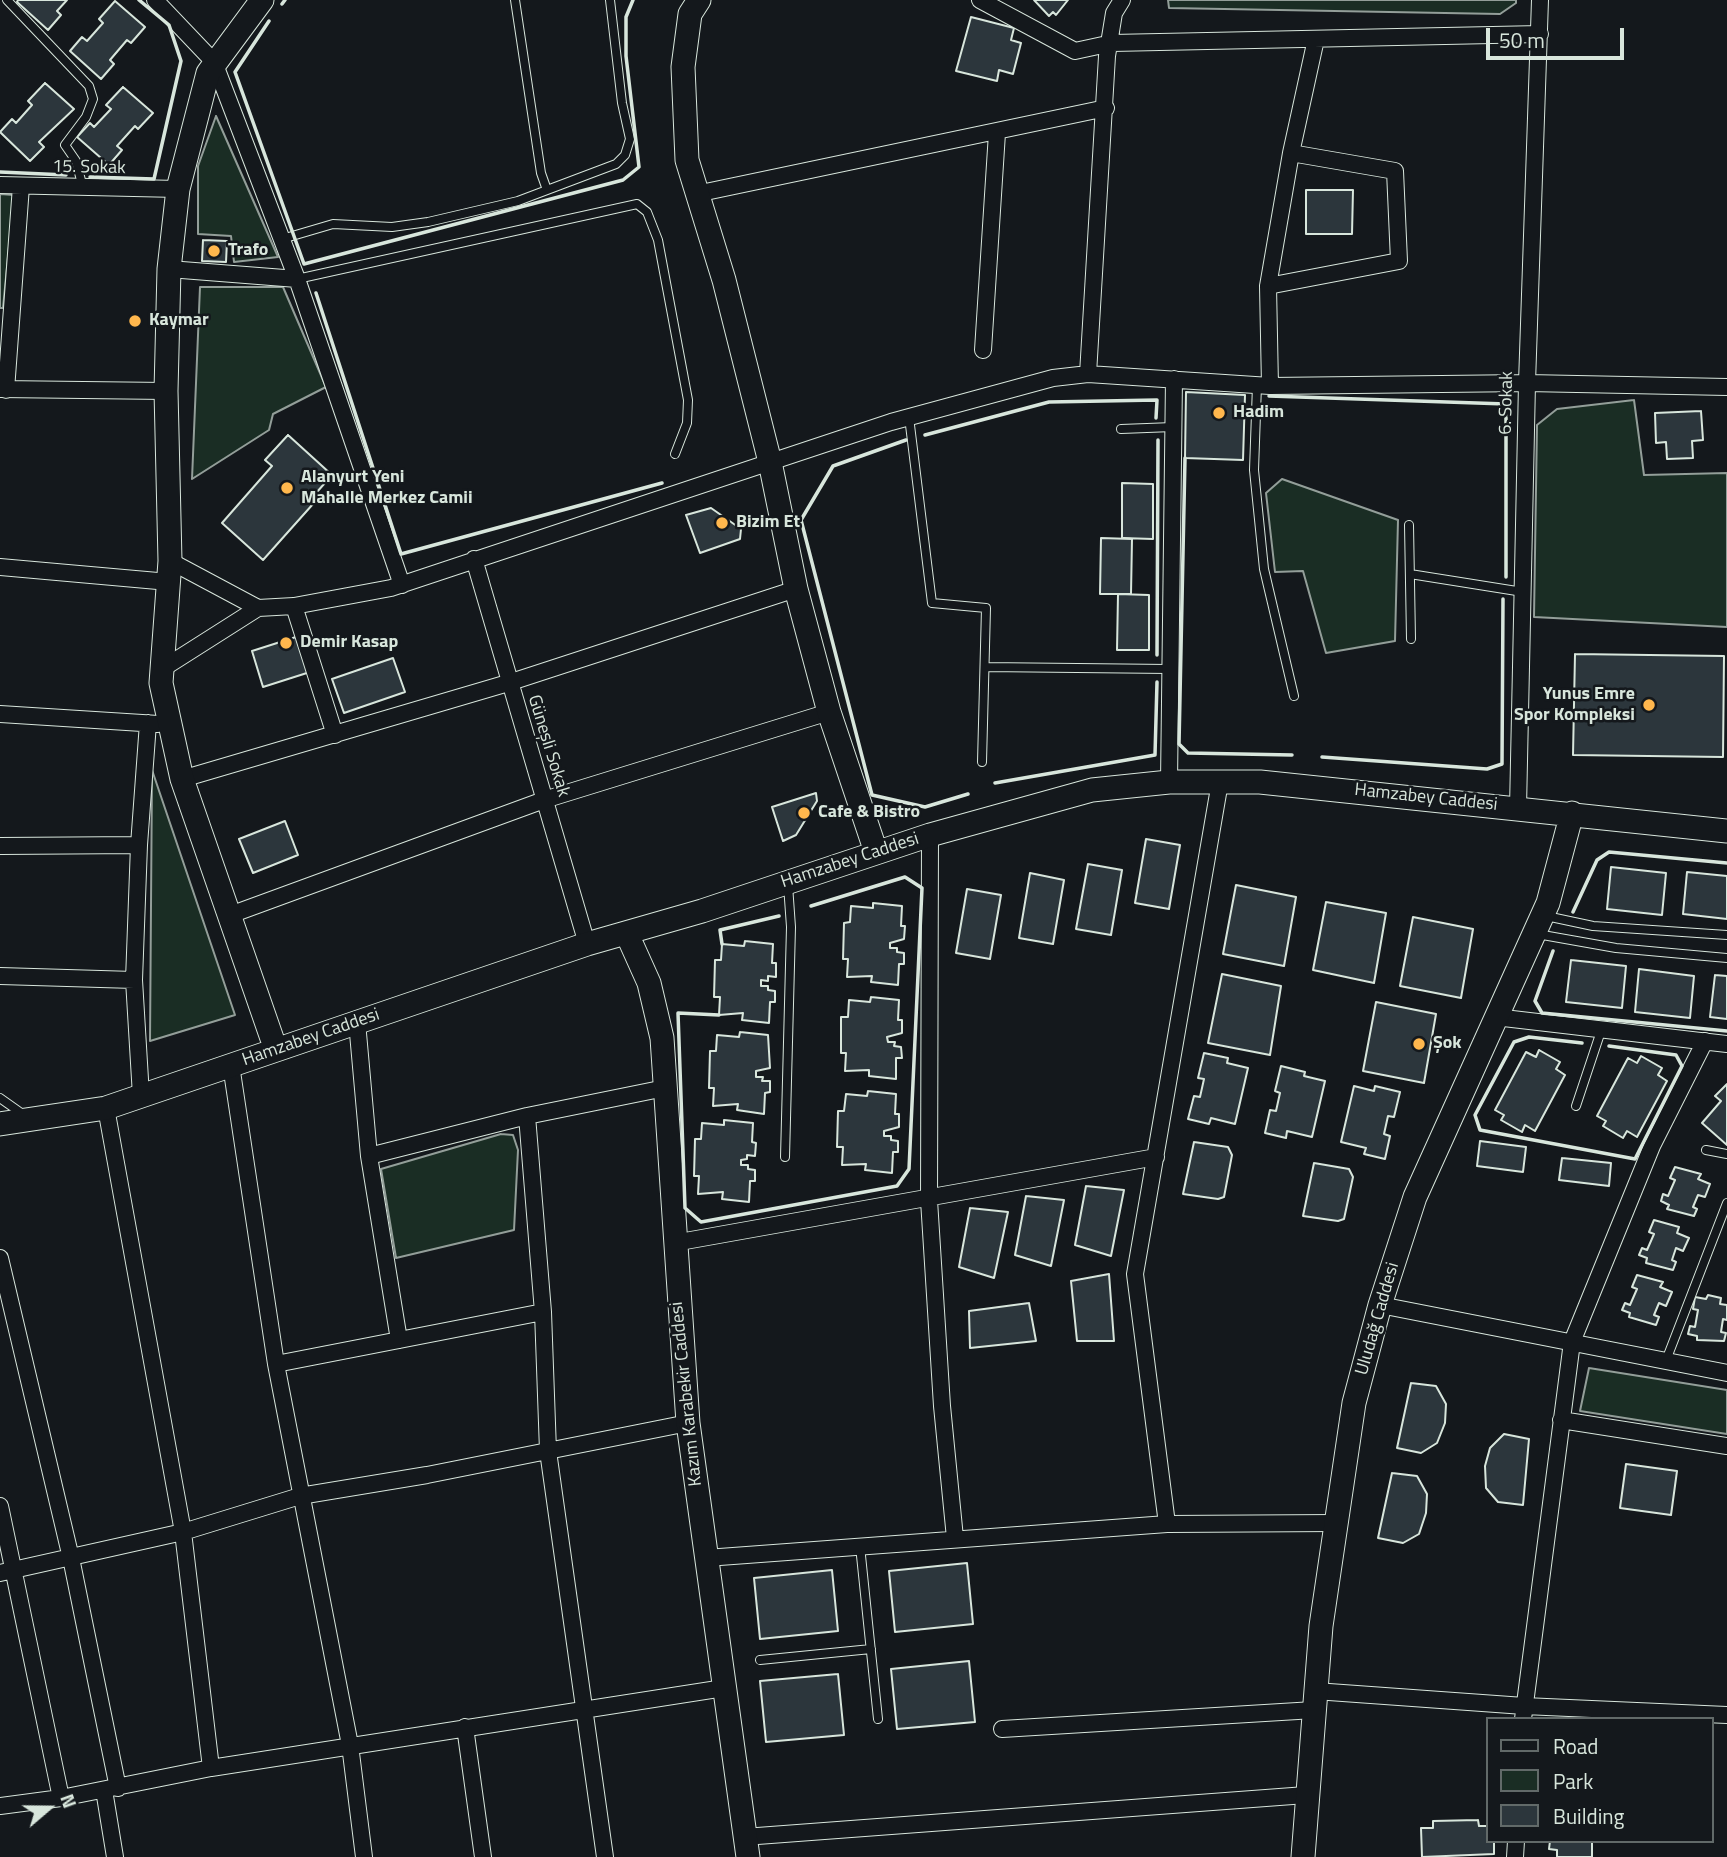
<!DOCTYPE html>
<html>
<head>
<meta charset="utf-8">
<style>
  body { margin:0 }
  #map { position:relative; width:1727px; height:1857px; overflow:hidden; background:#14181c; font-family:"Titillium Web",sans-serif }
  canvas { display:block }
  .legend { position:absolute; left:1486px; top:1717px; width:228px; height:126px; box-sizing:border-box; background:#14181c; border:2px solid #626a69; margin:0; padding:9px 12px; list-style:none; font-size:21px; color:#d8e6dc }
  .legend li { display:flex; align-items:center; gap:14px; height:35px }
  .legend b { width:35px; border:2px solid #626a69 }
  .north { position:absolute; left:14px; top:1773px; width:70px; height:70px; -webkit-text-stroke:5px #14181c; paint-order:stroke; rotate:70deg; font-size:19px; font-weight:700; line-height:28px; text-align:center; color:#d8e6dc }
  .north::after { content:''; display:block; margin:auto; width:24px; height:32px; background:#d8e6dc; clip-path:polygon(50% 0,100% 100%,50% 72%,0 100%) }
  .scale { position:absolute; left:1486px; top:28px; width:138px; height:32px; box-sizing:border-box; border:4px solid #d8e6dc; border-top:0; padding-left:9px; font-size:21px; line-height:24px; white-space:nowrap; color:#d8e6dc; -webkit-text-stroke:5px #14181c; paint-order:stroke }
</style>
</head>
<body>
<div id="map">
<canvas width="1727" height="1857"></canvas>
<ul class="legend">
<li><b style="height:9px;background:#14181c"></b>Road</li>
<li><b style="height:19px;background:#1a2d24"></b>Park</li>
<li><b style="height:19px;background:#2c363c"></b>Building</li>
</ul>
<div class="north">N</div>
<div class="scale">50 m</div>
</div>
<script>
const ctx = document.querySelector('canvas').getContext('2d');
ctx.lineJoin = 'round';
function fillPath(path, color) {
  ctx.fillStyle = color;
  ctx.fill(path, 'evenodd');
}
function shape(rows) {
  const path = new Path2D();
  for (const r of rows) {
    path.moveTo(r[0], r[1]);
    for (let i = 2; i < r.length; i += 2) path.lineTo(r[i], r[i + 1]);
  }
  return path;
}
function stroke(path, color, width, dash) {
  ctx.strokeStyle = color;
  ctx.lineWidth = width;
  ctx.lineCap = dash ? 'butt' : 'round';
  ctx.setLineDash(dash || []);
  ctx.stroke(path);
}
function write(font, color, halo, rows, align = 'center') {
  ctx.font = font + ' "Titillium Web",sans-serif';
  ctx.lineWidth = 5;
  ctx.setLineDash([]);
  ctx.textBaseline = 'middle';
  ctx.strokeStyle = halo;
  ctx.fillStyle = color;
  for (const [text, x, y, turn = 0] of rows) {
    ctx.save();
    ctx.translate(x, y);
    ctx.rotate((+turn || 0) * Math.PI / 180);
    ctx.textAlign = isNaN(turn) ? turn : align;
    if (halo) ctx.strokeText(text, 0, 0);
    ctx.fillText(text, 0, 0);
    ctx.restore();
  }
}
const green = shape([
  [1168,0,1516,0,1516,3,1500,14,1169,8,1168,0],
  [216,116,278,257,234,262,231,236,198,234,198,166,216,116],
  [0,194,14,195,3,308,0,308,0,194],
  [200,287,283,287,326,387,273,414,269,430,192,479,200,287],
  [1634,400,1644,475,1727,473,1727,627,1534,617,1537,425,1557,409,1634,400],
  [1282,479,1398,520,1395,641,1326,653,1303,571,1275,572,1266,493,1282,479],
  [152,770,235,1015,150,1041,152,770],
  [501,1134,513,1135,518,1150,514,1230,396,1258,381,1169,501,1134],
  [1589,1368,1727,1390,1727,1434,1580,1411,1589,1368]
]);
const building = shape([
  [18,0,67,0,57,11,61,15,48,30,17,2,18,0],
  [1034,0,1068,0,1056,15,1053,12,1049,16,1034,0],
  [115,1,145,27,131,43,127,40,110,60,114,64,101,79,70,51,82,37,87,41,103,23,99,19,115,1],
  [971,17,1014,28,1011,40,1021,43,1013,74,999,70,997,81,956,71,971,17],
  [45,83,74,109,39,142,44,147,30,161,0,132,12,119,16,123,32,105,28,101,45,83],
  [123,87,153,113,138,129,135,126,117,146,122,150,109,165,77,137,90,123,94,127,111,109,106,105,123,87],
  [1306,190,1353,190,1352,234,1306,234,1306,190],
  [203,240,227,241,226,262,202,261,203,240],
  [1186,392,1245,395,1243,460,1185,458,1186,392],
  [1701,411,1703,440,1692,441,1693,458,1667,459,1666,442,1656,443,1655,413,1701,411],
  [288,435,332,475,309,501,313,504,263,560,222,523,272,466,265,460,288,435],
  [1122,483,1153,484,1153,539,1122,538,1122,483],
  [711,508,741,529,740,539,700,553,686,515,711,508],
  [1101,538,1132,539,1131,594,1100,594,1101,538],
  [1118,594,1149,595,1149,650,1117,650,1118,594],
  [299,636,310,672,263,687,252,651,299,636],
  [1575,654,1724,656,1723,757,1573,755,1575,654],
  [393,658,405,692,344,713,332,679,393,658],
  [816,793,817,801,796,835,783,841,772,807,816,793],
  [285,821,298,855,253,873,239,839,285,821],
  [1146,839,1180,845,1169,909,1135,903,1146,839],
  [1088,864,1122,870,1111,935,1076,929,1088,864],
  [1611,867,1666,873,1662,915,1607,909,1611,867],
  [1687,872,1727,876,1727,919,1683,914,1687,872],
  [1030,873,1064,880,1053,944,1019,938,1030,873],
  [1236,885,1296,897,1284,966,1223,954,1236,885],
  [967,889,1001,895,990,959,956,953,967,889],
  [1326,902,1386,913,1374,983,1313,970,1326,902],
  [873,903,902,906,901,926,905,926,904,939,890,943,890,948,897,948,897,952,904,953,904,964,899,964,898,985,871,982,872,976,847,977,848,959,843,959,844,923,850,922,851,906,873,908,873,903],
  [1413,917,1473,929,1461,998,1400,986,1413,917],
  [745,941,773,944,772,963,776,963,776,977,768,976,768,981,761,980,761,986,768,986,768,990,775,991,775,1002,770,1002,769,1023,742,1020,743,1013,719,1015,720,997,714,997,715,960,721,960,722,944,744,946,745,941],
  [1571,960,1626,966,1622,1008,1566,1002,1571,960],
  [1639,969,1694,976,1690,1018,1635,1012,1639,969],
  [1222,974,1281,986,1270,1055,1208,1043,1222,974],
  [1715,975,1727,976,1727,1019,1710,1017,1715,975],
  [871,997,899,1000,898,1020,902,1020,902,1033,887,1037,888,1042,895,1042,894,1046,901,1047,902,1058,896,1058,896,1079,869,1076,869,1070,845,1071,846,1053,841,1053,841,1017,848,1017,849,1000,870,1002,871,997],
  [1376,1002,1436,1014,1424,1083,1363,1071,1376,1002],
  [740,1032,768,1035,770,1068,756,1071,756,1077,763,1077,762,1081,770,1081,770,1092,765,1093,764,1114,737,1110,738,1104,713,1106,714,1088,709,1088,710,1051,716,1051,717,1035,739,1037,740,1032],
  [1539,1050,1560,1062,1556,1069,1565,1075,1535,1131,1525,1125,1522,1132,1501,1120,1504,1115,1495,1110,1526,1052,1536,1057,1539,1050],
  [1204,1053,1228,1058,1227,1063,1248,1068,1235,1124,1211,1118,1209,1124,1188,1119,1194,1096,1200,1097,1204,1079,1198,1078,1204,1053],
  [1641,1056,1662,1068,1658,1075,1667,1081,1637,1137,1627,1131,1623,1138,1603,1126,1606,1121,1597,1116,1628,1058,1637,1063,1641,1056],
  [1281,1066,1305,1072,1304,1076,1325,1081,1312,1137,1287,1131,1286,1138,1265,1133,1270,1110,1276,1111,1280,1093,1275,1091,1281,1066],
  [1727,1084,1727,1145,1702,1123,1721,1101,1715,1096,1727,1084],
  [1354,1086,1374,1091,1375,1086,1400,1092,1394,1117,1388,1116,1384,1134,1390,1136,1385,1159,1364,1154,1366,1148,1341,1142,1354,1086],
  [868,1091,896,1094,895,1114,899,1114,899,1127,884,1131,884,1136,891,1136,891,1140,898,1141,898,1152,893,1152,892,1173,865,1170,866,1164,842,1165,843,1147,837,1147,838,1111,844,1111,846,1094,867,1096,868,1091],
  [724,1120,753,1123,752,1142,756,1143,755,1156,747,1155,747,1159,741,1160,741,1165,748,1165,748,1169,755,1170,755,1181,750,1181,749,1202,722,1199,723,1192,698,1194,699,1176,694,1176,695,1139,701,1139,702,1123,724,1125,724,1120],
  [1480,1141,1526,1147,1523,1172,1477,1166,1480,1141],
  [1194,1142,1228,1147,1232,1155,1224,1197,1218,1199,1183,1194,1194,1142],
  [1562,1158,1611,1163,1609,1186,1559,1180,1562,1158],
  [1314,1163,1349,1169,1353,1177,1344,1219,1338,1221,1303,1216,1314,1163],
  [1675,1167,1701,1174,1698,1179,1710,1184,1705,1197,1698,1195,1693,1207,1697,1209,1694,1216,1667,1209,1669,1205,1661,1201,1663,1194,1668,1196,1675,1180,1670,1178,1675,1167],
  [1086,1186,1124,1190,1111,1256,1075,1245,1086,1186],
  [1026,1196,1064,1200,1051,1266,1015,1255,1026,1196],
  [970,1208,1008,1212,994,1278,959,1267,970,1208],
  [1654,1220,1679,1227,1677,1233,1689,1238,1683,1251,1676,1248,1672,1260,1676,1262,1673,1270,1646,1263,1647,1258,1639,1255,1642,1248,1647,1250,1654,1234,1649,1232,1654,1220],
  [1109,1274,1114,1341,1077,1341,1071,1281,1109,1274],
  [1637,1275,1663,1282,1660,1287,1672,1292,1666,1306,1659,1303,1654,1315,1659,1317,1656,1325,1629,1317,1630,1313,1622,1310,1625,1303,1630,1305,1637,1289,1632,1287,1637,1275],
  [1708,1295,1721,1298,1720,1304,1727,1305,1727,1320,1723,1319,1721,1332,1726,1333,1724,1341,1697,1340,1697,1336,1688,1334,1690,1326,1695,1327,1698,1310,1693,1309,1695,1297,1706,1299,1708,1295],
  [1029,1303,1036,1341,970,1348,969,1311,1029,1303],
  [1411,1383,1436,1386,1446,1404,1445,1423,1437,1443,1421,1453,1397,1448,1411,1383],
  [1504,1434,1529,1439,1523,1505,1498,1502,1486,1488,1485,1466,1490,1448,1504,1434],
  [1626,1464,1677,1471,1671,1515,1620,1508,1626,1464],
  [1392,1473,1417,1476,1427,1494,1426,1513,1419,1534,1403,1543,1378,1538,1392,1473],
  [967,1563,973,1624,895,1632,889,1571,967,1563],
  [832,1570,838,1631,760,1639,754,1578,832,1570],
  [969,1661,975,1722,897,1729,891,1669,969,1661],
  [838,1674,844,1735,766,1742,760,1681,838,1674],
  [1478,1820,1479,1826,1487,1826,1487,1841,1494,1841,1494,1854,1422,1857,1421,1828,1433,1828,1433,1821,1478,1820],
  [1550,1841,1592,1841,1592,1857,1557,1857,1557,1850,1549,1849,1550,1841]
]);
const lane = shape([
  [7,0,89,86,93,99,86,117,65,145,76,161,83,188],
  [515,0,541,173,547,190],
  [282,239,333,224,392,227,428,222,518,201,616,164,625,155,630,139,622,103,610,0],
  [297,279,637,204,647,212,658,240,688,400,687,423,675,454],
  [1257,385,1254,470,1264,569,1294,696],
  [909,417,932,603,986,608,982,762],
  [1121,429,1173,427],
  [1409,525,1411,639],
  [1410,574,1523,592],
  [985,667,1169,669],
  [1546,916,1593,926,1727,935],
  [1537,934,1616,948,1727,958],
  [0,1098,24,1115],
  [1576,1106,1602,1028],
  [1706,1150,1727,1154],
  [785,1157,791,927,788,885],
  [1665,1363,1727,1203],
  [860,1546,878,1719],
  [760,1660,871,1649]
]);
const street = shape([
  [155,0,214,62,297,279,402,585],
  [980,0,1075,51,1112,43,1540,34],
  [0,185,178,189],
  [696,194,1106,108],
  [169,269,297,279],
  [1268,286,1399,261,1395,171,1291,153],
  [983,350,997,133],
  [1088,374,1107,56,1114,13,1122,0],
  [1270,386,1268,286,1291,153,1316,39],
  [0,389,166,391],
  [6,390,21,186],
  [474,559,587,944],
  [170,561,258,608],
  [0,567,169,582],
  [294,606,335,735],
  [162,669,258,608,294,606,391,588,891,422,1053,378,1088,374,1270,386,1527,383,1727,387],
  [0,714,158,724],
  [182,779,508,683,796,589],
  [1169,782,1174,379],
  [1518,808,1527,383,1540,0],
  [930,835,929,1200,942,1406,955,1538],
  [0,846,139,845],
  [230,915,544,800,829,712],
  [0,976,134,980],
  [1495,1017,1727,1044],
  [357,1022,369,1156,399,1340],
  [231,1065,276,1364,350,1745,364,1857],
  [141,1096,134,980,139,845,148,723],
  [106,1108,183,1532,211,1768],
  [527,1116,543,1312,548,1451,605,1857],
  [369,1156,527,1116,665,1088],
  [674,1243,1156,1157],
  [0,1258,71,1558,118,1788],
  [1380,1305,1727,1373],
  [276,1364,543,1312],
  [1561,1420,1727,1446],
  [0,1506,61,1798],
  [1167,1524,1135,1274,1220,782],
  [706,1558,1167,1524,1336,1523],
  [0,1573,183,1532,300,1496,427,1475,688,1423],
  [1315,1691,1524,1706,1727,1715],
  [1523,1719,1572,1342,1652,1146,1705,1041],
  [465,1727,483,1857],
  [1002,1729,1314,1710],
  [104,1790,115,1857],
  [0,1806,61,1798,211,1768,724,1688],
  [744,1837,1306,1795],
  [1515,1857,1516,1841]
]);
const secondary = shape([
  [262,0,208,73,178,189,169,269,166,391,170,561,161,683,182,779,276,1050],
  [699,0,690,14,683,67,687,160,724,280,770,462,796,589,829,712,876,852],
  [627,934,649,983,662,1038,688,1423,748,1857],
  [0,1124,106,1108,587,944,702,911,930,835,1092,790,1169,782,1260,782,1727,831],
  [1303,1857,1321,1626,1354,1403,1380,1305,1415,1197,1548,903,1572,813]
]);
const wall = shape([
  [282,4,285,0],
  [269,21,235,72,304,264,623,180,639,167,626,56,626,17,633,0],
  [0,172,66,175],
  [90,177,154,179,181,61,169,25,139,0],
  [316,293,401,554,662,483],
  [1269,396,1506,404,1506,577],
  [925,435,1049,402,1157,400,1156,418],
  [906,440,833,466,801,520,872,795,925,807,968,794],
  [1185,458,1179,744,1188,753,1292,755],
  [1157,655,1158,440],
  [1322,757,1487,769,1502,764,1503,599],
  [995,783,1155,755,1157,682],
  [1573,912,1597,860,1609,852,1727,863],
  [722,944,720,930,779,916],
  [1553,951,1535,1001,1542,1013,1727,1031],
  [719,1015,678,1013,685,1208,701,1222,897,1186,909,1169,922,888,905,877,811,906],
  [1582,1043,1529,1037,1514,1042,1475,1115,1480,1130,1635,1159,1682,1066,1676,1055,1609,1046]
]);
const markers = [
  [214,251,7,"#ffb74d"],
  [135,321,7,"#ffb74d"],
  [1219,413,7,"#ffb74d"],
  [287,488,7,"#ffb74d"],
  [722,523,7,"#ffb74d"],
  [286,643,7,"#ffb74d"],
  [1649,705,7,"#ffb74d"],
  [804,813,7,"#ffb74d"],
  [1419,1044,7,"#ffb74d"]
];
const streetNames = [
  ["15. Sokak",89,168,1],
  ["6. Sokak",1507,403,-89],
  ["Güneşli Sokak",548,746,73],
  ["Hamzabey Caddesi",1426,798,6],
  ["Hamzabey Caddesi",850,861,-18],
  ["Hamzabey Caddesi",311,1038,-19],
  ["Uludağ Caddesi",1378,1319,-74],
  ["Kazım Karabekir Caddesi",687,1394,-96]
];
const poiNames = [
  ["Trafo",228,251],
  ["Kaymar",149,321],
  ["Hadim",1233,413],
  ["Alanyurt Yeni",301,478],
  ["Mahalle Merkez Camii",301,499],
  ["Bizim Et",736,523],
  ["Demir Kasap",300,643],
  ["Yunus Emre",1635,695,"right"],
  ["Spor Kompleksi",1635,716,"right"],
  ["Cafe & Bistro",818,813],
  ["Şok",1433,1044]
];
fillPath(green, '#1a2d24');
stroke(green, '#939e99', 2);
fillPath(building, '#2c363c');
stroke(building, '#d8e6dc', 2);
stroke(lane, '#d8e6dc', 10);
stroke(street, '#d8e6dc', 18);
stroke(secondary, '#d8e6dc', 25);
stroke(lane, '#14181c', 8);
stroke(street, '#14181c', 16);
stroke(secondary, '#14181c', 23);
stroke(wall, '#d8e6dc', 3.5);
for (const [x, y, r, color] of markers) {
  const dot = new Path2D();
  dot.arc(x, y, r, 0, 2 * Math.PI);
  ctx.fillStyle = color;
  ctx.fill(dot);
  stroke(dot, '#14181c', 2.5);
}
write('18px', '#d8e6dc', '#14181c', streetNames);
write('bold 18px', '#d8e6dc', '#14181c', poiNames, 'left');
</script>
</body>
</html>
